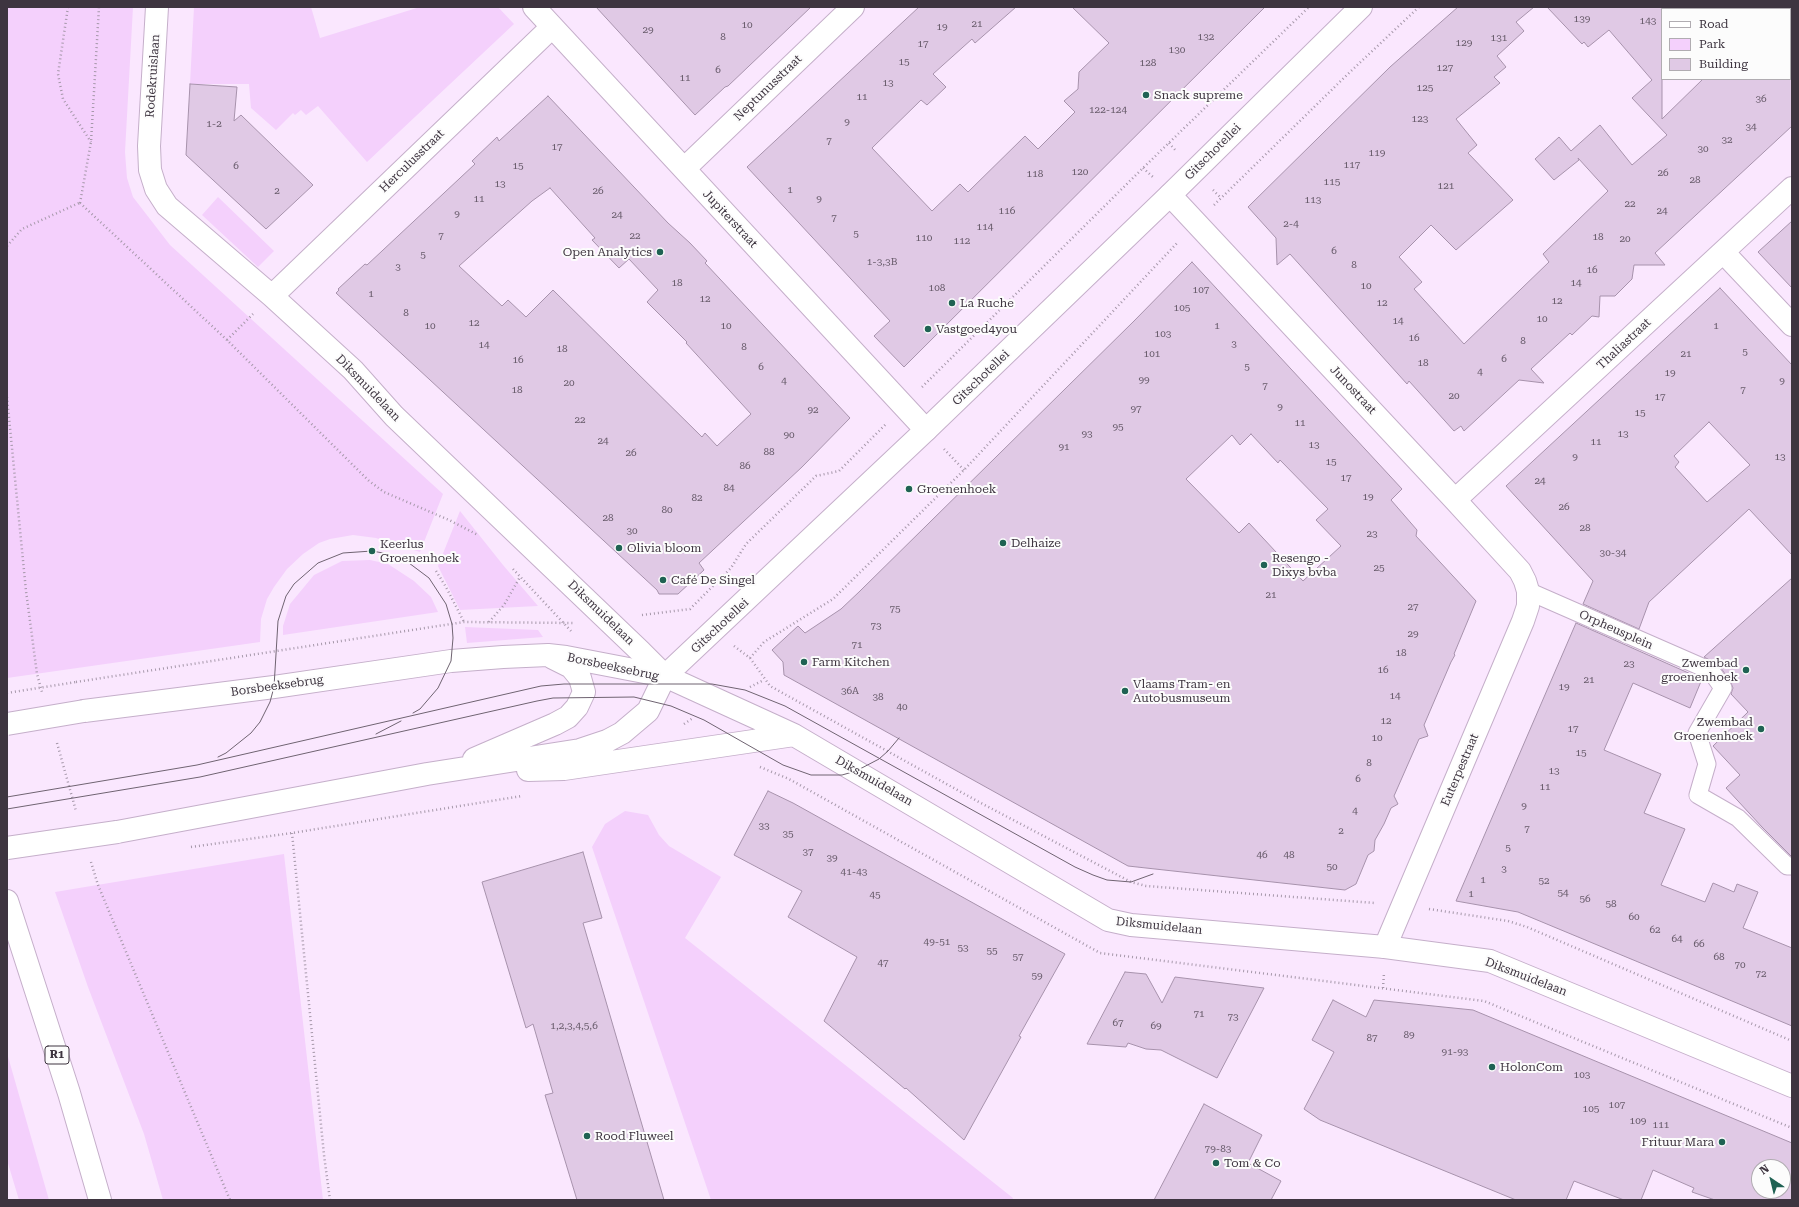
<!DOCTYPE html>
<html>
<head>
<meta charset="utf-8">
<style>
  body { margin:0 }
  #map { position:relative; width:1799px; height:1207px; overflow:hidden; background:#fae7fe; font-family:"Roboto Serif",serif }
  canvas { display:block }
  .frame { position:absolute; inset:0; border:8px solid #3e3540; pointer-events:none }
  .legend { position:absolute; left:1661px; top:8px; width:130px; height:72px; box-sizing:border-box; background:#fcfcfc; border:1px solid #b0acb1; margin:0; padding:5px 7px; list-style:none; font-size:12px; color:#3e3540 }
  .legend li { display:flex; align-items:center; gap:8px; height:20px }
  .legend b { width:20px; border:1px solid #b0acb1 }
  .north { position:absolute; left:1751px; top:1159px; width:40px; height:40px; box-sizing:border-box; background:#fcfcfc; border:1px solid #b0acb1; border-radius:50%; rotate:325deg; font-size:11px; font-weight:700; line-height:16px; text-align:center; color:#3e3540 }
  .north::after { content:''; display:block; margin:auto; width:14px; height:18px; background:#1f6253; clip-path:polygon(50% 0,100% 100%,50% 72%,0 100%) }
</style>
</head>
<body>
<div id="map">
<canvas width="1799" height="1207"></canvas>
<div class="frame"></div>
<ul class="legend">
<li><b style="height:5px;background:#fff"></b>Road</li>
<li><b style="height:11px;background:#f4d0fc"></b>Park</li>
<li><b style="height:11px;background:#e0c9e5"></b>Building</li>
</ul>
<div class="north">N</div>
</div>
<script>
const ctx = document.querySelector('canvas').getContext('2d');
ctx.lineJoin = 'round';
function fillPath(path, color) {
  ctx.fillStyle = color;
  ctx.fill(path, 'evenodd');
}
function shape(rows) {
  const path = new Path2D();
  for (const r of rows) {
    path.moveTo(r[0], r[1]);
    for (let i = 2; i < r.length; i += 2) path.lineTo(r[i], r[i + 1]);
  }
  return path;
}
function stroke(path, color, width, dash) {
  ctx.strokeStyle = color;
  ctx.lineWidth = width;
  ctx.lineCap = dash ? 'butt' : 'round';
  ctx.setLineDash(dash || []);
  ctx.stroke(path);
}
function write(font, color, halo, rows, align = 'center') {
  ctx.font = font + ' "Roboto Serif",serif';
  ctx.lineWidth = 4;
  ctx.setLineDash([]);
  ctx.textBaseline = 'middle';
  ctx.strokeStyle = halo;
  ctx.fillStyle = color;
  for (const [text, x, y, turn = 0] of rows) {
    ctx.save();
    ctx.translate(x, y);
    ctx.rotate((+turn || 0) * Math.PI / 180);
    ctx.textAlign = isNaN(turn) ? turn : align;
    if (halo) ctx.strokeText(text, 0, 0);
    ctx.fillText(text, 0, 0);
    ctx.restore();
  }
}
const green = shape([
  [7,7,133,7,125,152,127,178,133,197,170,245,443,494,420,552,376,538,353,535,330,539,319,543,303,554,287,569,274,587,267,599,261,619,260,642,7,678],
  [194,7,311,7,320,38,420,7,498,7,514,24,367,162,318,106,306,115,301,110,295,115,293,113,276,130,251,108,249,84,190,84],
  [218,197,274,251,258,267,202,215],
  [460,511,503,565,538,606,460,610,438,566],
  [370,560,388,564,414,581,431,597,438,612,283,635,283,626,290,604,314,575,342,561],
  [465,627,538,630,543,637,467,643],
  [625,811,648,815,659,835,669,846,721,877,685,938,1013,1198,1012,1200,711,1200,592,847,605,824],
  [284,854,323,1200,163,1200,144,1134,88,987,55,892],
  [7,1053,49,1200,19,1200,7,1160]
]);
const building = shape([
  [596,7,811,7,728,86,725,87,695,115,596,7],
  [919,7,1016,7,975,43,972,39,933,74,946,87,927,105,921,100,872,148,932,211,960,184,968,192,1025,136,1038,149,1075,112,1064,101,1078,89,1079,72,1109,43,1072,7,1265,7,904,367,874,336,890,321,747,167,919,7],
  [1458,7,1534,7,1516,22,1524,31,1497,56,1506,67,1494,77,1500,83,1456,119,1477,145,1468,153,1513,200,1456,250,1431,225,1399,257,1422,282,1414,289,1464,344,1549,262,1543,254,1608,191,1578,158,1579,160,1554,180,1535,159,1559,137,1571,151,1600,125,1632,165,1667,135,1632,98,1652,80,1609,30,1588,47,1584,42,1582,44,1547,7,1662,7,1662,119,1703,79,1792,79,1792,126,1655,253,1665,265,1634,265,1632,279,1615,296,1600,296,1599,317,1592,316,1572,335,1570,333,1531,369,1544,383,1519,380,1464,431,1461,426,1454,431,1409,381,1407,384,1290,254,1277,265,1276,238,1248,207,1390,67,1458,7],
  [190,84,237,87,234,121,241,115,313,185,266,229,186,155,190,84],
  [548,96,668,223,690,243,707,261,705,263,850,418,802,467,699,563,704,570,678,594,659,594,657,590,336,293,339,290,338,289,365,264,367,265,475,164,472,161,497,137,499,141,548,96],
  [550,188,595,238,592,240,619,268,629,259,658,290,647,302,687,342,686,343,751,414,717,446,705,433,702,437,553,290,526,317,508,300,502,306,459,266,532,201,550,188],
  [1792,221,1792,288,1758,252,1792,221],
  [1192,262,1402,489,1391,500,1417,530,1416,536,1476,601,1454,654,1455,655,1451,662,1424,725,1428,736,1419,739,1394,796,1398,804,1391,808,1384,824,1375,840,1374,851,1368,855,1356,884,1345,890,1128,866,784,675,783,662,772,650,798,626,805,633,841,609,860,591,1134,321,1192,262],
  [1251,434,1278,463,1280,460,1328,509,1316,520,1341,546,1303,581,1249,523,1239,533,1186,479,1232,435,1240,445,1251,434],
  [1720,288,1792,365,1792,555,1749,509,1649,602,1639,629,1583,604,1593,581,1506,486,1720,288],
  [1709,422,1750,465,1707,502,1675,467,1679,462,1674,456,1709,422],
  [1792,578,1792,856,1791,856,1762,827,1726,788,1740,775,1713,746,1748,712,1731,694,1733,688,1731,683,1719,665,1704,657,1792,578],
  [1576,623,1702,679,1690,708,1633,683,1604,750,1661,774,1644,813,1685,829,1661,885,1705,902,1713,883,1734,892,1737,884,1758,892,1743,928,1792,948,1792,1026,1518,912,1456,901,1576,623],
  [768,791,793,803,1065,954,1019,1036,1021,1037,964,1140,906,1088,905,1089,824,1021,857,957,788,917,802,891,734,855,768,791],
  [583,852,602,918,583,923,664,1200,577,1200,545,1095,553,1093,533,1024,526,1028,482,882,583,852],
  [1125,972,1146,974,1162,1003,1175,977,1264,988,1217,1078,1161,1050,1146,1049,1128,1043,1126,1047,1087,1044,1125,972],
  [1333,1000,1366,1017,1374,1000,1473,1010,1792,1143,1792,1200,1715,1200,1692,1192,1694,1188,1653,1170,1641,1200,1624,1200,1574,1181,1566,1200,1516,1200,1320,1120,1304,1109,1334,1052,1312,1040,1333,1000],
  [1759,1167,1783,1167,1783,1191,1759,1191,1759,1167],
  [1204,1104,1262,1135,1248,1163,1281,1181,1271,1200,1154,1200,1204,1104]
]);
const path = shape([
  [68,7,58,74,63,99,91,142],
  [1169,143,1177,152],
  [1143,168,1153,177],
  [1213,190,1221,198],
  [80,203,227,340,369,481,384,492,449,520,478,535],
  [80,203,91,142,99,7],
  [1214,205,1352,70,1419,7],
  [7,246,22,229,79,203],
  [227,340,253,314],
  [922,387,1143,168,1309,7],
  [7,397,26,591,37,674,42,692],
  [944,449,964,470],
  [513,569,571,631],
  [436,571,446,587,464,622],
  [642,615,690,609,731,568,746,544,816,476,839,471,886,424],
  [489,622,504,605,520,577],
  [734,646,750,658,770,686,979,802,1131,882,1146,886,1375,903],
  [750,658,764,642,833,599,964,470,1178,242],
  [76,682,464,622,573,623],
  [750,687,764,680],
  [684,724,693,718],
  [57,743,76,811],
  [760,767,789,779,1100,953,1484,1001,1792,1128],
  [292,833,324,1155,330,1200],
  [191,847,292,833,522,796],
  [91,862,98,885,230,1200],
  [1429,909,1508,921,1527,927,1792,1041],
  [1383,988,1384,973]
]);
const lane = shape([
  [1528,591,1711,671,1723,688,1697,733,1707,764,1698,795,1738,818,1787,866,1792,866]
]);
const street = shape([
  [157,7,149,146,150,170,156,189,167,206,272,296,353,370,394,416,641,652,665,676],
  [534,7,926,430],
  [684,169,853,7],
  [1170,195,1455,500,1520,571,1525,581,1528,591,1528,606,1523,621,1385,947],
  [1724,253,1792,325],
  [272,296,552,27],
  [1455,500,1792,188]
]);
const secondary = shape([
  [84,711,274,687,451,661,503,657,548,655,566,657,665,676,794,735,1108,920,1131,925,1385,947,1490,961,1792,1086],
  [474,759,555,724,568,717,577,707,584,692,580,678,571,667,553,658],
  [528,770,564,769,794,735],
  [117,832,427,774,580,750,607,741,622,733,648,711,665,676,926,430,1170,195,1361,7]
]);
const highway = shape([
  [7,901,69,1093,100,1200]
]);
const tram = shape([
  [376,734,401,721],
  [218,757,226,753,251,733,260,722,270,702,274,687,278,621,286,596,294,584,318,563,343,553,372,551,383,553,405,560,429,578,446,604,452,624,453,638,451,661,438,688,420,709,413,713],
  [7,797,197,765,541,686,564,684,712,684,745,690,785,706,1075,867,1093,875,1107,880,1131,882,1153,874],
  [7,809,200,777,537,701,553,698,634,697,671,706,704,720,783,765,811,775,842,775,856,771,879,759,888,751,899,738]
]);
const pathBridge = shape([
  [7,693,76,682]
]);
const secondaryBridge = shape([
  [7,724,84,711],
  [7,848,117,832]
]);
const markers = [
  [1146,95,4,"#1f6253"],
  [660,252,4,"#1f6253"],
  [952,303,4,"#1f6253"],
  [928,329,4,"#1f6253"],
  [909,489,4,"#1f6253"],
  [1003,543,4,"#1f6253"],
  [619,548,4,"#1f6253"],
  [372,551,4,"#1f6253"],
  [1264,565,4,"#1f6253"],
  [663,580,4,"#1f6253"],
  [804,662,4,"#1f6253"],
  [1746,670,4,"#1f6253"],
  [1125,691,4,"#1f6253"],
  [1761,729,4,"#1f6253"],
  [1492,1067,4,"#1f6253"],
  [587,1136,4,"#1f6253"],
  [1722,1142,4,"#1f6253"],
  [1216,1163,4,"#1f6253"]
];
const numberNames = [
  ["139",1582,19],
  ["143",1648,21],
  ["21",977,24],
  ["10",747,25],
  ["19",942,27],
  ["29",648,30],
  ["8",723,37],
  ["132",1206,37],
  ["131",1499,38],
  ["129",1464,43],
  ["17",923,44],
  ["130",1177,50],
  ["15",904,62],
  ["128",1148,63],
  ["127",1445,68],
  ["6",718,70],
  ["11",685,78],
  ["13",888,83],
  ["125",1425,88],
  ["11",862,97],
  ["36",1761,99],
  ["122-124",1108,110],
  ["123",1420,119],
  ["9",847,122],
  ["1-2",214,124],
  ["34",1751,127],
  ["32",1727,140],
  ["7",829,141],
  ["17",557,147],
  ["30",1703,149],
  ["119",1377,153],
  ["117",1352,165],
  ["6",236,166],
  ["15",518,166],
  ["120",1080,172],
  ["26",1663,173],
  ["118",1035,174],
  ["28",1695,180],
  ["115",1332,182],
  ["13",500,184],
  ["121",1446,186],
  ["1",790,190],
  ["2",277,191],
  ["26",598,191],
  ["11",479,199],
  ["9",819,199],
  ["113",1313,200],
  ["22",1630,204],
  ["116",1007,211],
  ["24",1662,211],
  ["9",457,214],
  ["24",617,215],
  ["7",834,218],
  ["2-4",1291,224],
  ["114",985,227],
  ["5",856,234],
  ["7",441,236],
  ["22",635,236],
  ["18",1598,237],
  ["110",924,238],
  ["20",1625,239],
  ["112",962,241],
  ["6",1334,251],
  ["5",423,255],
  ["1-3,3B",882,262],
  ["8",1354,265],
  ["3",398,267],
  ["16",1592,270],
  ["18",677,283],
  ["14",1576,283],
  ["10",1366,286],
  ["108",937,288],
  ["107",1201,290],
  ["1",371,294],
  ["12",705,299],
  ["12",1557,301],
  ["12",1382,303],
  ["105",1182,308],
  ["8",406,313],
  ["10",1542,319],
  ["14",1398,321],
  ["12",474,323],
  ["10",430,326],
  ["10",726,326],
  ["1",1217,326],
  ["1",1716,326],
  ["103",1163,334],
  ["16",1414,338],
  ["8",1523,341],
  ["3",1234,344],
  ["14",484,345],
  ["8",744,347],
  ["18",562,349],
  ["5",1745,352],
  ["101",1152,354],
  ["21",1686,354],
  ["6",1504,359],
  ["16",518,360],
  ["18",1423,363],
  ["6",761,367],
  ["5",1247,367],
  ["4",1480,372],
  ["19",1670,373],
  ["99",1144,380],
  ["4",784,381],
  ["9",1782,381],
  ["20",569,383],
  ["7",1265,386],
  ["18",517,390],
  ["7",1743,390],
  ["20",1454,396],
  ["17",1660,397],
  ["9",1280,407],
  ["97",1136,409],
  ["92",813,410],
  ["15",1640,413],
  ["22",580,420],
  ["11",1300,423],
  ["95",1118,427],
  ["93",1087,434],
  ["13",1623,434],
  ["90",789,435],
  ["24",603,441],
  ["11",1596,442],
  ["13",1314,445],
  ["91",1064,447],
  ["88",769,452],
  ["26",631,453],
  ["9",1575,457],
  ["13",1780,457],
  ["15",1331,462],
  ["86",745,466],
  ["17",1346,478],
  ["24",1540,481],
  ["84",729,488],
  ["19",1368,497],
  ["82",697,498],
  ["26",1564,507],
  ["80",667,510],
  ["28",608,518],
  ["28",1585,528],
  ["30",632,531],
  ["23",1372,534],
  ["30-34",1613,553],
  ["25",1379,568],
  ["21",1271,595],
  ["27",1413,607],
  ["75",895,609],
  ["73",876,626],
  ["29",1413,634],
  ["71",857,645],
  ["18",1401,653],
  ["23",1629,664],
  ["16",1383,670],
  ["21",1589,680],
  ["19",1564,687],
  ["36A",850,691],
  ["14",1395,696],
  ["38",878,697],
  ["40",902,707],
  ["12",1386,721],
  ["17",1573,729],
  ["10",1377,738],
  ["15",1581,753],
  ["8",1369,763],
  ["13",1554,771],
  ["6",1358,779],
  ["11",1545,787],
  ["9",1524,806],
  ["4",1355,811],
  ["33",764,826],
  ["7",1527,829],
  ["2",1341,831],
  ["35",788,834],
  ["5",1508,848],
  ["37",808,852],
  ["46",1262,855],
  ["48",1289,855],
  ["39",832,858],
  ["50",1332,867],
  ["3",1504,869],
  ["41-43",854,872],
  ["1",1483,880],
  ["52",1544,881],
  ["54",1563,893],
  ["1",1471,894],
  ["45",875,895],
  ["56",1585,899],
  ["58",1611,904],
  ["60",1634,917],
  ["62",1655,930],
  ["64",1677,939],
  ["49-51",937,942],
  ["66",1699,944],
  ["53",963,948],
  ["55",992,951],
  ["57",1018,957],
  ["68",1719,957],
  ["47",883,963],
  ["70",1740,965],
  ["72",1761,974],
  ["59",1037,976],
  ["71",1199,1014],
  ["73",1233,1017],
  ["67",1118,1023],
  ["1,2,3,4,5,6",574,1026],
  ["69",1156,1026],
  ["89",1409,1035],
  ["87",1372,1038],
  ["91-93",1455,1052],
  ["103",1582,1075],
  ["107",1617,1105],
  ["105",1591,1109],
  ["109",1638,1121],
  ["111",1661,1125],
  ["79-83",1218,1149]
];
const shields = [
  [57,1055,24]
];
const shieldNames = [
  ["R1",57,1055]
];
const streetNames = [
  ["Rodekruislaan",153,76,-86],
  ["Neptunusstraat",768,88,-44],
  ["Gitschotellei",1213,152,-45],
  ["Herculusstraat",412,161,-44],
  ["Jupiterstraat",730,219,47],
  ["Thaliastraat",1624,344,-43],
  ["Gitschotellei",981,378,-44],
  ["Diksmuidelaan",368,388,46],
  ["Junostraat",1353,390,47],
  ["Diksmuidelaan",601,613,44],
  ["Gitschotellei",720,626,-43],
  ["Orpheusplein",1616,630,24],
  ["Borsbeeksebrug",613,667,12],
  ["Borsbeeksebrug",277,686,-8],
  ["Euterpestraat",1460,770,-67],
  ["Diksmuidelaan",874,781,30],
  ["Diksmuidelaan",1159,926,6],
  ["Diksmuidelaan",1526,977,21]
];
const poiNames = [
  ["Snack supreme",1154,95],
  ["Open Analytics",652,252,"right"],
  ["La Ruche",960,303],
  ["Vastgoed4you",936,329],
  ["Groenenhoek",917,489],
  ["Delhaize",1011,543],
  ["Keerlus",380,544],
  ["Groenenhoek",380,558],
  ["Olivia bloom",627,548],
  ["Resengo -",1272,558],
  ["Dixys bvba",1272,572],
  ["Café De Singel",671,580],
  ["Farm Kitchen",812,662],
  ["Zwembad",1738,663,"right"],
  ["groenenhoek",1738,677,"right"],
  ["Vlaams Tram- en",1133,684],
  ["Autobusmuseum",1133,698],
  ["Zwembad",1753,722,"right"],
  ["Groenenhoek",1753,736,"right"],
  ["HolonCom",1500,1067],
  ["Rood Fluweel",595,1136],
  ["Frituur Mara",1714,1142,"right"],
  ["Tom & Co",1224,1163]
];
fillPath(green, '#f4d0fc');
fillPath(building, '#e0c9e5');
stroke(building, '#a792ac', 1);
stroke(lane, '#c5afca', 19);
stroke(street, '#c5afca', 24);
stroke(secondary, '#c5afca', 24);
stroke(highway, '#c5afca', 24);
stroke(path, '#a698aa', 2.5, [1, 3]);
stroke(lane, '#fff', 17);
stroke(street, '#fff', 22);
stroke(secondary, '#fff', 22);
stroke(highway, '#fff', 22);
stroke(tram, '#6f6371', 1);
stroke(secondaryBridge, '#c5afca', 24, []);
stroke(pathBridge, '#a698aa', 2.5, [1, 3]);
stroke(secondaryBridge, '#fff', 22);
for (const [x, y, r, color] of markers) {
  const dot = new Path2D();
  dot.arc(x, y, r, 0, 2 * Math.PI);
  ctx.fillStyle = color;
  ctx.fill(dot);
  stroke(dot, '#fcfcfc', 1.5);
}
write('10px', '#665a69', null, numberNames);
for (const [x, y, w] of shields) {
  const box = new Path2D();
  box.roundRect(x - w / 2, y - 9, w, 18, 3);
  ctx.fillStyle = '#fcfcfc';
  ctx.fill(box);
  stroke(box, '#3e3540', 1);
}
write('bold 11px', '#3e3540', null, shieldNames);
write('12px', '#3e3540', '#fcfcfc', streetNames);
write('12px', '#3e3540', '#fcfcfc', poiNames, 'left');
</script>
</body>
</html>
